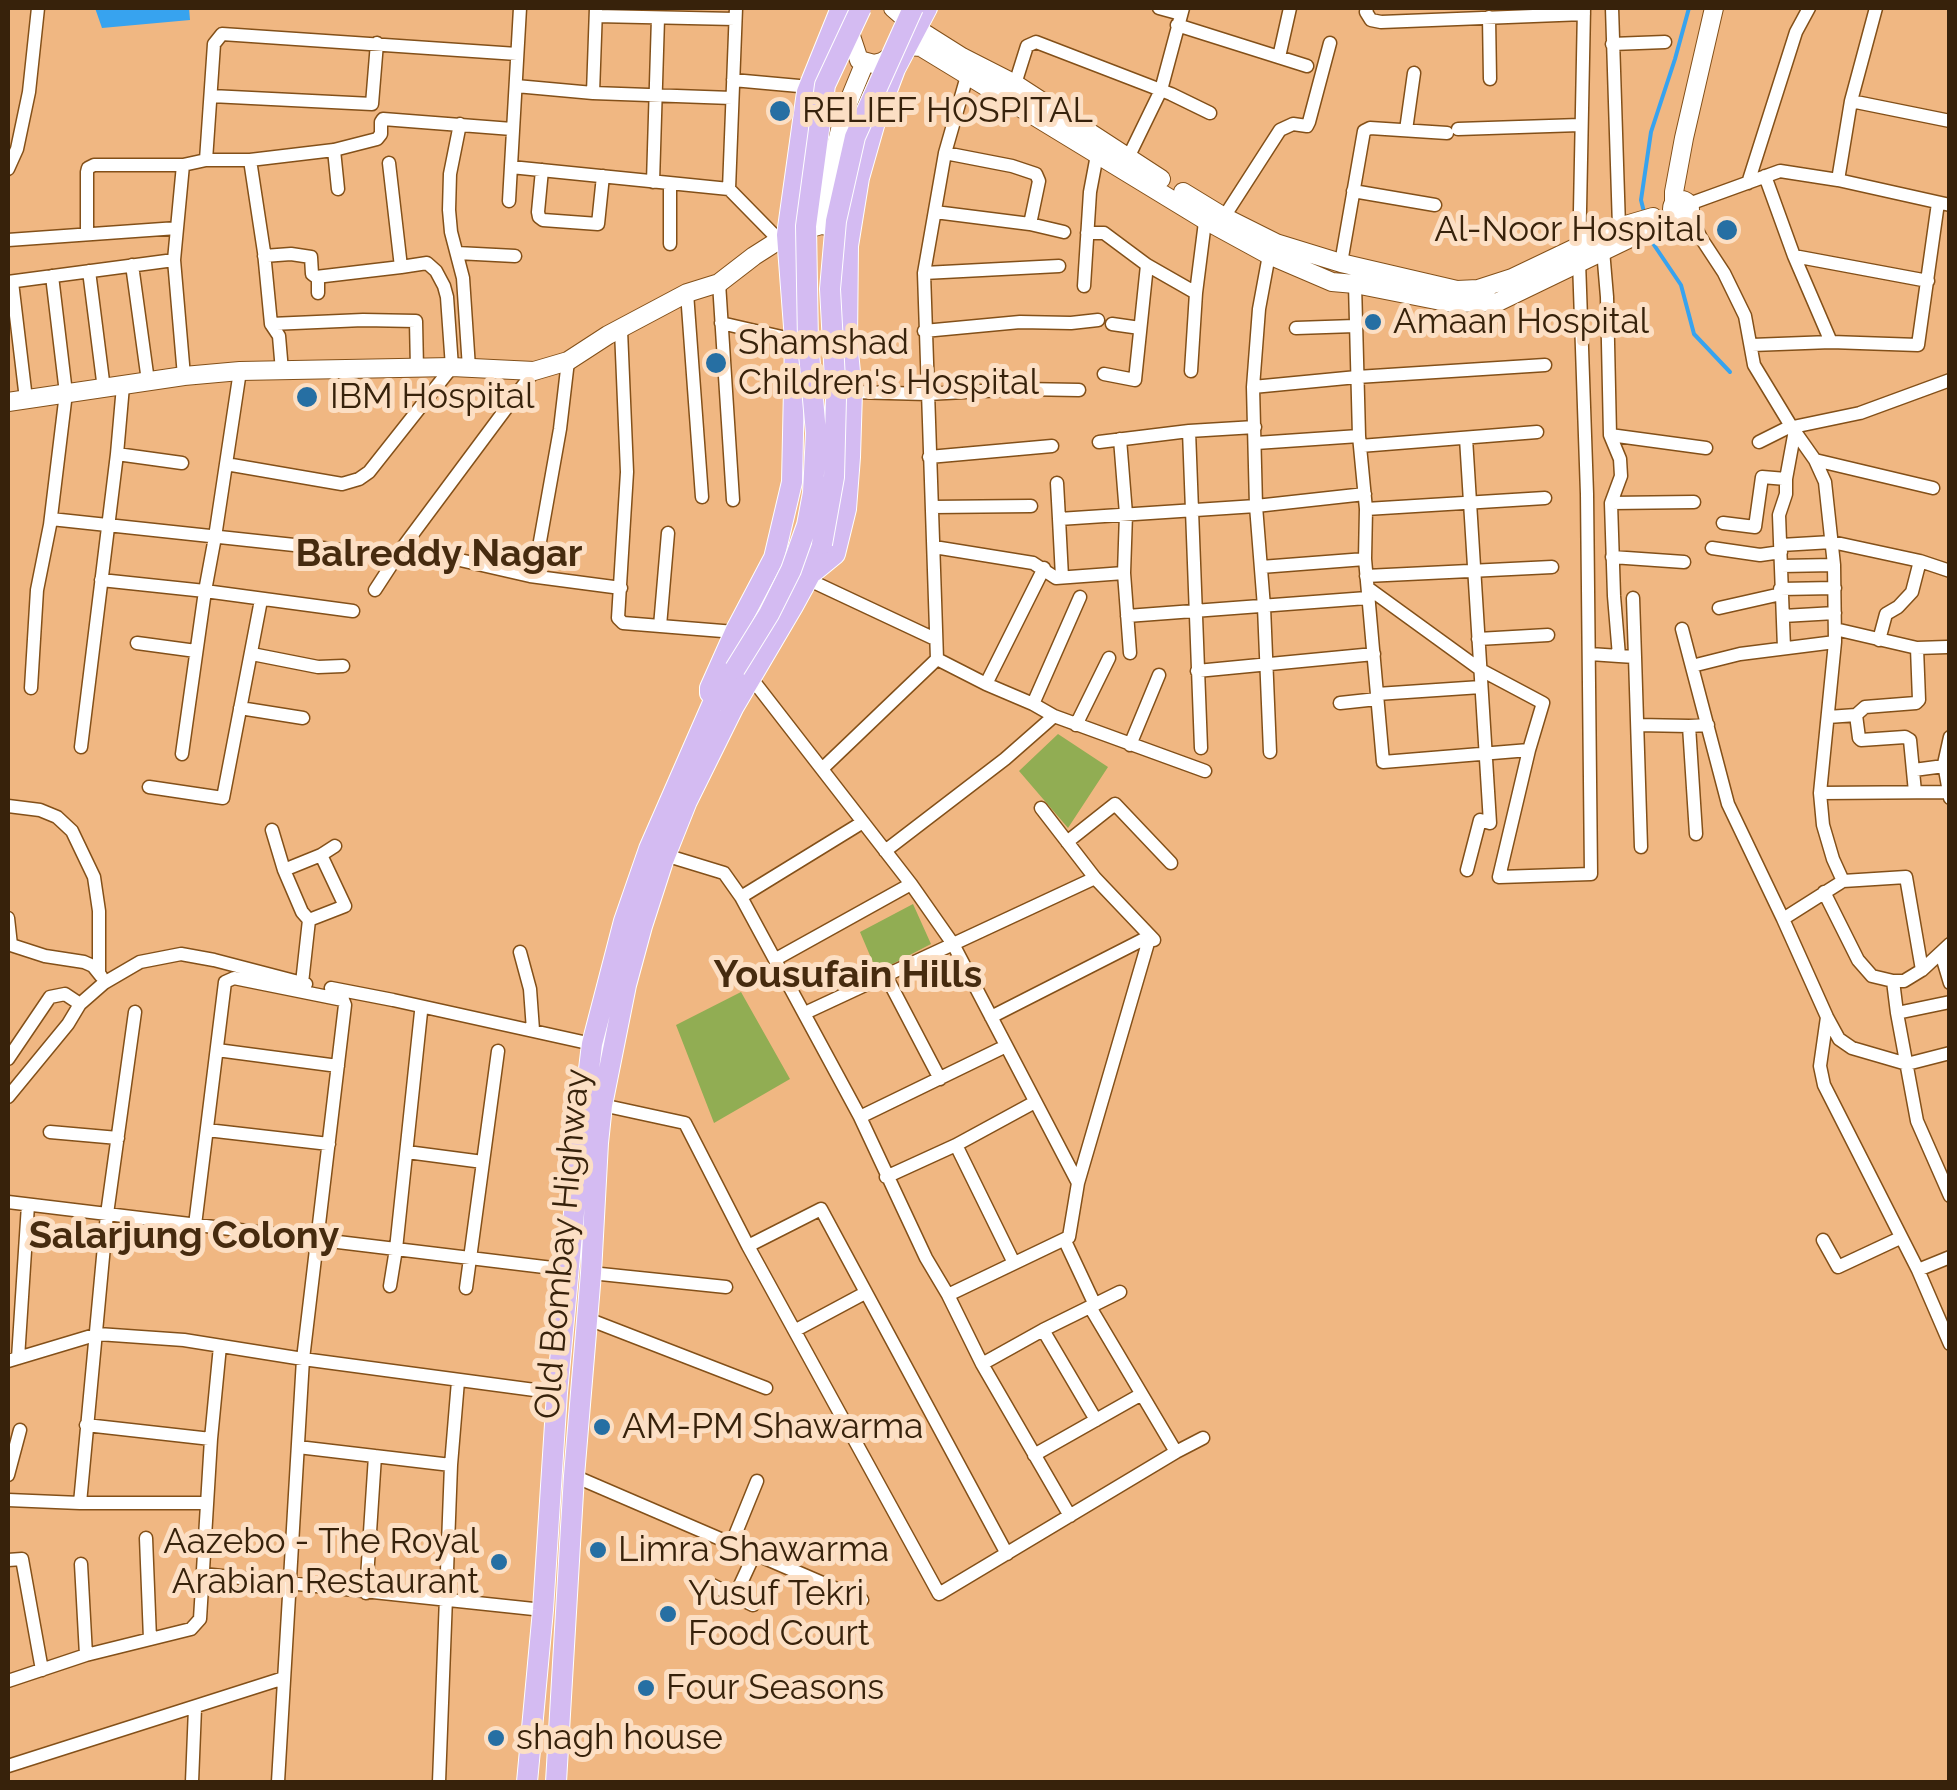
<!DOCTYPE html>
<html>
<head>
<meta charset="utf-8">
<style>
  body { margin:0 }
  #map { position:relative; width:1957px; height:1790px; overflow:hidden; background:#f0b782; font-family:Raleway,sans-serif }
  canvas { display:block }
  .frame { position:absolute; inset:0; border:10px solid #37220b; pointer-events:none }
</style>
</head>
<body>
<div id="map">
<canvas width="1957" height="1790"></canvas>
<div class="frame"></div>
</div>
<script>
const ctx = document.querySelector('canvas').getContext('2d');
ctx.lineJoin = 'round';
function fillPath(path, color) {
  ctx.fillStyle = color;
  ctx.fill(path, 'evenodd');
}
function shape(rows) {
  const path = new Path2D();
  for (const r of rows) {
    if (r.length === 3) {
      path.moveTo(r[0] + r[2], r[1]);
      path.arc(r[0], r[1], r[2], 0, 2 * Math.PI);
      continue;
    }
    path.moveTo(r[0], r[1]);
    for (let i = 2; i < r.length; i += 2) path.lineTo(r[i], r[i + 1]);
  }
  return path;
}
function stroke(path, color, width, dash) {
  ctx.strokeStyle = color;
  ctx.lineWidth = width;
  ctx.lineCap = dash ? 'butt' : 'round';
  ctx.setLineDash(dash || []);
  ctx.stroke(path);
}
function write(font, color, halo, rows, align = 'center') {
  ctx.font = font + ' Raleway,sans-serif';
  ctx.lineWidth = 10;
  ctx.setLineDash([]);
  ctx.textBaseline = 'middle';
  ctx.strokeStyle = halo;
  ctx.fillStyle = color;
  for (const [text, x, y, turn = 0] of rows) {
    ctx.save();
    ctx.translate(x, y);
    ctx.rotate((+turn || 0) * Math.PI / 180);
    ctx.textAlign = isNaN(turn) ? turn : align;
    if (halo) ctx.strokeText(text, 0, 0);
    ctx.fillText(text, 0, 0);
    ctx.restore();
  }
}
const green = shape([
  [1058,734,1108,767,1068,828,1019,771],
  [913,904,931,944,877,972,860,932],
  [741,992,790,1079,714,1123,676,1025]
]);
const water = shape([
  [95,8,189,8,190,20,102,28]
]);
const stream = shape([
  [1645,216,1641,200,1651,132,1675,59,1689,8],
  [1650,234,1652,242,1681,285,1694,334,1730,372]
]);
const street = shape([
  [736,8,729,189,780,241],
  [1159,8,1181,14],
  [1367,8,1366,12,1371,20,1381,22,1584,14],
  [1612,8,1619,227],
  [596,16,735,19],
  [1489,17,1490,79],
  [1177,25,1307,66],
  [1612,44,1665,42],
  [1279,57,1290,8],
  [733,80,799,86,807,92],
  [1015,84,1027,46,1036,42,1171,94,1210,113],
  [516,86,593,93,732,98],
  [593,93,596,8],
  [211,96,372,104,377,43],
  [1851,101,1950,121],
  [460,124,450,174,449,210,451,232,463,278,469,368],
  [1458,129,1580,125],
  [1406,130,1414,73],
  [334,150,338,189],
  [945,153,1012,166,1036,174,1039,181,1030,224],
  [206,160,214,44,222,34,517,54],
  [250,160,264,252,271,324,279,336,282,371],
  [1125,164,1161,90,1183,8],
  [183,165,174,260,184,376],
  [511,167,729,189],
  [8,169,17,149,29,92,38,8],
  [542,170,538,212,539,217,543,220,598,224,603,176],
  [1765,176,1794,256,1831,342],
  [1838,180,1851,101,1876,8],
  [653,182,658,18],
  [1748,183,1796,32,1809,8],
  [1353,191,1435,205],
  [509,201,520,8],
  [1689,204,1780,171,1838,180,1950,205],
  [935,212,1030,224,1064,232],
  [1689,214,1701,238,1724,273,1745,316,1754,365,1791,426,1815,460,1825,482,1834,565,1835,642,1820,793,1823,825,1833,859,1843,881],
  [1224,217,1280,130,1293,124,1307,126,1309,122,1330,43],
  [1087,233,1104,233,1147,265,1196,293],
  [87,234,87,172,88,168,94,165,183,165,206,160,250,160,334,150,377,139,381,134,381,122,383,119,512,129],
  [8,240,177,228],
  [670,244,670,183],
  [1603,250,1607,297,1610,435,1620,459,1621,476,1611,503,1614,596,1619,656,1635,657,1641,847],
  [457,253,515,256],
  [264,256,291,254,311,257,312,274,316,277,401,267,389,163],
  [1794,256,1928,281],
  [1341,263,1364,131,1370,128,1447,133],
  [132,265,148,381],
  [89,271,104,389],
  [924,273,1059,266],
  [318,277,318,293],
  [8,282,174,260],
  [12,282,26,399],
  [719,283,733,500],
  [1355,284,1359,436,1366,509,1365,559,1383,762,1529,750],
  [1084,286,1090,192,1097,155],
  [687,293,702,497],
  [721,323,795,340],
  [271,324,363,320,416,321,417,369],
  [1112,324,1140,328],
  [1296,328,1355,326],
  [621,330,627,472,618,618,623,623,735,632],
  [924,331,1020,322,1071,323,1098,320],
  [1752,345,1831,342,1918,345,1938,203],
  [1191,371,1196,293,1206,214],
  [1104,374,1135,380,1147,265],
  [1253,387,1357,377,1545,365],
  [852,392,927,394,1022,389,1079,390],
  [1793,427,1860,413,1950,380],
  [1189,431,1201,748],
  [1610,435,1706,448],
  [1466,438,1490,823,1480,820,1467,870],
  [1120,439,1126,514,1124,573,1130,653],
  [1099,442,1189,431,1255,427],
  [1759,442,1791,426],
  [1256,443,1359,436],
  [1360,446,1537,432],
  [117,454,182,463],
  [929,457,1052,446],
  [1815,460,1933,488],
  [226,464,342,484,359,479,369,472,452,367,447,297,444,286,436,271,427,263,401,267],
  [1786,479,1795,430],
  [1057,483,1059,519,1256,506,1365,494],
  [1611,503,1694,502],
  [932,507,1031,506],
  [1366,509,1545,498],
  [51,519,397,556],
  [1059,519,1062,577],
  [1723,523,1755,527,1762,477,1786,479,1786,494,1779,515,1784,648],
  [1781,545,1832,542,1920,561,1950,571],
  [403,547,530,576,621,588],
  [934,547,1033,563,1056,578,1124,573],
  [1712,548,1760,555,1781,552],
  [1612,557,1684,562],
  [1781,566,1834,565],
  [1261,567,1365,559],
  [534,575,560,429,568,361],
  [1366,576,1552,567],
  [807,579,935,639],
  [101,580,205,591,353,611],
  [1368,588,1481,670,1543,703,1529,750,1499,877,1591,874,1587,494,1579,261,1584,8],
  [1780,589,1835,588],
  [375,590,403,547,534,371],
  [1633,598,1635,657],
  [1719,608,1781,594],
  [1127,616,1367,598],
  [1783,616,1835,613],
  [660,626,668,533],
  [1682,629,1728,804,1783,919,1827,1017,1839,1039,1852,1048,1907,1064,1950,1053],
  [1835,629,1917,648,1947,647],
  [1478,639,1548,635],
  [1879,640,1886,614,1898,607,1912,592,1920,561],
  [137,643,196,651],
  [252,654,318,667,343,666],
  [1590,654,1619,656],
  [937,659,986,684,1033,704,1054,716,1205,771],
  [1692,666,1740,654,1835,642],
  [1197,671,1374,654],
  [752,679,911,884,953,944,1078,1183],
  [986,684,1044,568],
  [31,688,37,590,50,525,66,393,52,276],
  [1377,694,1481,687],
  [1340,703,1377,699],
  [1033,704,1080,597],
  [240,708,303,718],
  [1856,715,1859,738,1861,740,1905,737,1910,740,1915,792],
  [1828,717,1856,715,1865,707,1916,703,1919,700,1917,648],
  [1076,725,1109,658],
  [1638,725,1689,726],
  [1130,745,1159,675],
  [81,747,117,454,123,386],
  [1270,752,1264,607,1256,506,1253,387,1259,309,1269,255,1272,250],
  [182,754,205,591,215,537,240,371],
  [823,768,937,659,924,273,945,153,967,76],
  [1914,770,1944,766],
  [149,787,223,798,261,600],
  [1949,792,1944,764,1950,737],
  [1820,793,1949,792,1950,798],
  [8,806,40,810,57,817,72,831,94,877,99,911,99,972],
  [1041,808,1095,878,1154,940],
  [272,830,284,870,302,912,309,920,345,906,321,855,335,846],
  [1696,834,1689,726,1708,725],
  [1067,842,1115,804,1171,863],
  [885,851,1005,759,1054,716],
  [665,855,724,873,741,897,860,1117,926,1258,948,1295,982,1364,1070,1516],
  [284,870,321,855],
  [1824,892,1858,960,1872,976,1893,981,1904,981,1922,970,1950,944],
  [741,897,863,822],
  [8,918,11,945],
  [1783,919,1843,881,1906,877,1922,970],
  [8,944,45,956,84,962,93,966,101,976],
  [520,952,530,989,533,1030],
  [1941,953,1950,983],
  [776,959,911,884],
  [885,974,940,1079],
  [1893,981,1897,1013,1917,1121,1950,1196],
  [302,983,309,920],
  [331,988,393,1000,592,1044],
  [805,1013,1095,878],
  [1897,1013,1950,1002],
  [991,1017,1150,936],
  [1827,1017,1820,1066,1824,1085,1918,1270,1950,1344],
  [217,1050,338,1066],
  [8,1059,50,997,65,994,80,1004],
  [8,1097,68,1024,80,1004,104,983,140,962,181,954,214,960,306,984],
  [602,1105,685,1123,748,1246,939,1594,1176,1452],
  [860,1117,1006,1046],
  [207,1130,329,1144],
  [50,1132,118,1138],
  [956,1145,1014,1263],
  [407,1152,483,1162],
  [886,1177,956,1145,1035,1102],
  [8,1202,569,1270],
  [195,1225,225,982,234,978,343,1000,345,1005,303,1359,278,1782],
  [1823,1240,1838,1267,1900,1238],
  [1065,1241,1095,1305],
  [748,1246,821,1209,1007,1554],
  [1918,1270,1950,1257],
  [591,1273,726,1287],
  [390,1286,396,1249,421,1012],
  [466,1288,498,1051],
  [948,1295,1069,1237,1078,1183,1150,936],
  [1090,1307,1176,1452,1203,1438],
  [588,1319,766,1388],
  [796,1330,865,1293],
  [1043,1330,1096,1420],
  [18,1358,28,1205],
  [8,1361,98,1334,184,1340,303,1359,557,1393],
  [982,1364,1043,1330,1120,1292],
  [86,1425,211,1439],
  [298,1447,451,1465],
  [1034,1455,1140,1395],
  [8,1475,20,1430],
  [574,1476,862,1600],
  [8,1500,80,1503,207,1503],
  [80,1503,107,1214,135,1012],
  [146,1538,150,1639],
  [731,1545,757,1481],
  [8,1560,22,1559,42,1670],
  [81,1564,86,1655],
  [203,1574,543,1610],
  [712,1585,753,1605],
  [366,1593,375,1456],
  [735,1596,754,1555],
  [8,1681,86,1655,191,1629,200,1619,211,1439,220,1346],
  [8,1766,284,1678],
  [192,1782,195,1708],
  [439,1782,451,1465,458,1381]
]);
const secondary = shape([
  [893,8,916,28,962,57,1015,84,1161,179],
  [848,27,859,60,874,64,882,62,908,46,921,47,1205,220,1269,255,1332,282,1355,284,1451,303,1498,302,1676,216],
  [1183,192,1224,217,1276,243,1341,263,1457,290,1478,289,1512,278,1619,227,1653,217],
  [1681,209,9],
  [1674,204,1674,192,1684,138,1714,8],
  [821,225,827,183,844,113,865,62],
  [8,402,184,376,240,371,452,367,534,371,568,361,608,335,687,293,719,283,754,256,787,235,821,225,846,228]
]);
const primary = shape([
  [813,572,835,554,846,509,850,457,852,392,847,342,848,246,859,178,875,122,895,69,927,8],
  [710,693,710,688,735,632,774,558,792,482,795,340,787,235,807,92,841,8],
  [527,1782,543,1610,557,1393,582,1128,592,1044,624,921,649,849,712,705,735,669],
  [556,1782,574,1476,591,1273,598,1143,602,1105,626,985,642,926,663,861,687,801,733,708,793,606,811,573,822,544]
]);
const primaryBridge = shape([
  [822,544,834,477,836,398,830,289,836,221,855,137,913,8],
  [735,669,769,614,791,570,807,525,813,493,816,433,808,342,806,226,825,85,861,8]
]);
const markers = [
  [780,111,12,"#266fa3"],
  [1727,230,12,"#266fa3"],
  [1373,322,10,"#266fa3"],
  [716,363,12,"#266fa3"],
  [307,397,12,"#266fa3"],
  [602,1427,10,"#266fa3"],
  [598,1550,10,"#266fa3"],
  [499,1562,10,"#266fa3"],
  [668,1614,10,"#266fa3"],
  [646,1688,10,"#266fa3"],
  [496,1738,10,"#266fa3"]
];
const poiNames = [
  ["RELIEF HOSPITAL",802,111],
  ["Al-Noor Hospital",1704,230,"right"],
  ["Amaan Hospital",1393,322],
  ["Shamshad",738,343],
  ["Children's Hospital",738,383],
  ["IBM Hospital",330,397],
  ["AM-PM Shawarma",622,1427],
  ["Aazebo - The Royal",479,1542,"right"],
  ["Arabian Restaurant",479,1582,"right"],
  ["Limra Shawarma",618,1550],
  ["Yusuf Tekri",688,1594],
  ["Food Court",688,1634],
  ["Four Seasons",666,1688],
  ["shagh house",516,1738]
];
const streetNames = [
  ["Old Bombay Highway",563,1244,-85]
];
const neighbourhoodNames = [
  ["Balreddy Nagar",439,555],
  ["Yousufain Hills",848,976],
  ["Salarjung Colony",184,1237]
];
fillPath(green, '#91ad53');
fillPath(water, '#37a3ef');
stroke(stream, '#37a3ef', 4);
stroke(street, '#835019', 15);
stroke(secondary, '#835019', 20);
stroke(primary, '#fff', 22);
stroke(street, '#fff', 12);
stroke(secondary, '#fff', 18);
stroke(primary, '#d4bbf2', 20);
stroke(primaryBridge, '#fff', 22, []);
stroke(primaryBridge, '#d4bbf2', 20);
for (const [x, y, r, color] of markers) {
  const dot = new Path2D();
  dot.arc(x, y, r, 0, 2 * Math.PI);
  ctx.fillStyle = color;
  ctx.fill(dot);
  stroke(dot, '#fcdfc4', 4);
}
write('35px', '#37220b', '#fcdfc4', poiNames, 'left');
write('35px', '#37220b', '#fcdfc4', streetNames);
write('bold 38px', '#462b0f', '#fcdfc4', neighbourhoodNames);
</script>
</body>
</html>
